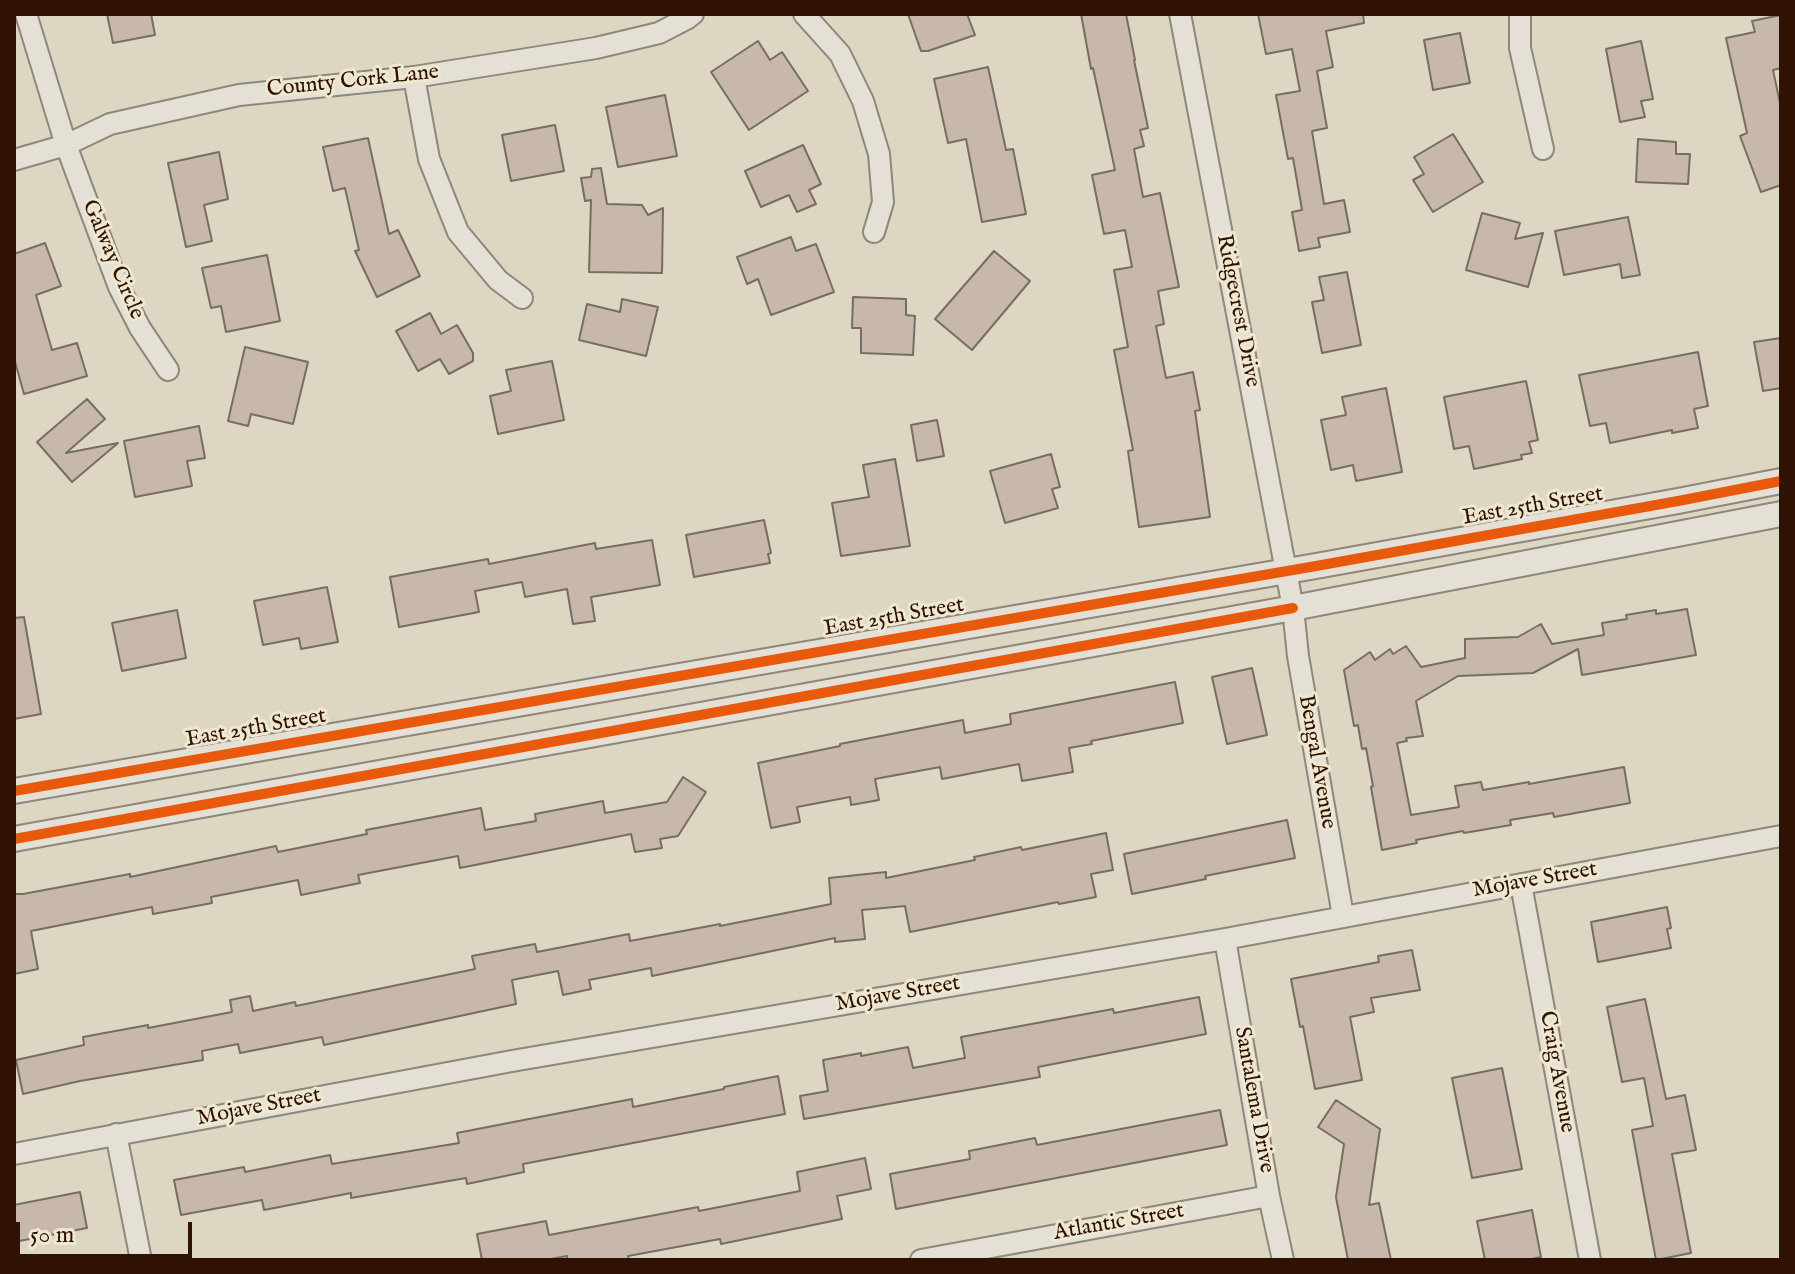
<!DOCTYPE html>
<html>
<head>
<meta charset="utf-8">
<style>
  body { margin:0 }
  #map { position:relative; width:1795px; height:1274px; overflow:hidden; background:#dcd6c2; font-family:"IM FELL English",serif }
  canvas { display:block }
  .frame { position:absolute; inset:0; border:16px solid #301205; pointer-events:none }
  .scale { position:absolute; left:16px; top:1222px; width:176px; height:36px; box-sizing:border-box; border:4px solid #301205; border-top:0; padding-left:10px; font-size:24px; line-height:28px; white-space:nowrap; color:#301205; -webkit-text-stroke:6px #efe8d0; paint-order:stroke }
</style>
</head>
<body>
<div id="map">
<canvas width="1795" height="1274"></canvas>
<div class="frame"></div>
<div class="scale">50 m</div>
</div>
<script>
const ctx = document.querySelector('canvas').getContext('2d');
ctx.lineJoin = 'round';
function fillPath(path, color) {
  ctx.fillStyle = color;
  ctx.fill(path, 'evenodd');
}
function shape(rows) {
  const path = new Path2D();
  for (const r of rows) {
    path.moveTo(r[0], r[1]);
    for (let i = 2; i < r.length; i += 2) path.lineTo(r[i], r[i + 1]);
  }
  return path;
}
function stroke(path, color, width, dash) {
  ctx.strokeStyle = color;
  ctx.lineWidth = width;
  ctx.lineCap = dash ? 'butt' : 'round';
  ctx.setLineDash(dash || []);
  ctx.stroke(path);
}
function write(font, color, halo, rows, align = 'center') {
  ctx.font = font + ' "IM FELL English",serif';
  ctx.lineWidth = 6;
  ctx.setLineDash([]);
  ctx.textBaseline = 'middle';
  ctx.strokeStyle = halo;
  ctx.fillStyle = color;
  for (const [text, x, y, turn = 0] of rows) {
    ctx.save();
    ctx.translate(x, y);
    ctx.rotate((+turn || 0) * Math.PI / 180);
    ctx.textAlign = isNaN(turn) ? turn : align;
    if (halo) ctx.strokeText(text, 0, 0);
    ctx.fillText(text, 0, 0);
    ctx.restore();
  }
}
const building = shape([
  [107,14,151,14,155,35,113,43,107,14],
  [908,14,967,14,975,35,928,51,921,51,908,14],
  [1081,14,1126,14,1135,60,1134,60,1148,128,1140,130,1144,146,1134,149,1143,197,1160,193,1179,287,1158,291,1164,324,1156,326,1166,378,1193,372,1200,410,1195,411,1210,517,1139,527,1128,451,1133,450,1114,350,1128,347,1114,270,1132,267,1125,230,1104,234,1092,175,1115,170,1093,68,1091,69,1081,14],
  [1258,14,1363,14,1364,23,1326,31,1333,67,1317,71,1327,128,1312,131,1324,204,1344,200,1350,232,1318,238,1320,247,1299,251,1292,212,1302,210,1293,158,1288,159,1276,95,1300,91,1292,49,1266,54,1258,14],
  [1781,15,1781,68,1773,70,1781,108,1781,185,1761,192,1740,136,1747,133,1726,38,1755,32,1752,21,1781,15],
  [1460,33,1470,83,1433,90,1424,40,1460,33],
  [758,41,770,60,782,52,808,91,749,130,711,72,758,41],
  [1641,41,1653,99,1641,101,1645,117,1620,122,1606,49,1641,41],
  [988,67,1006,150,1013,149,1026,214,982,222,966,139,948,143,934,79,988,67],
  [665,95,677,156,618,167,606,107,665,95],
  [555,125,564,171,511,181,502,135,555,125],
  [1453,134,1483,182,1433,212,1413,180,1424,174,1414,157,1453,134],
  [368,138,389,234,398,230,420,276,377,297,355,251,359,250,345,188,333,191,323,147,368,138],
  [1638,139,1676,142,1676,154,1690,154,1688,184,1636,182,1638,139],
  [803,145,821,184,809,190,816,204,797,212,789,195,761,207,745,171,803,145],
  [219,152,228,199,204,205,212,241,186,247,168,163,219,152],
  [601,168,607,204,642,205,648,215,663,208,662,273,589,272,591,200,585,201,581,178,591,177,592,169,601,168],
  [1482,213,1520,223,1515,239,1543,233,1528,287,1466,270,1482,213],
  [1628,217,1640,275,1622,278,1620,264,1564,275,1555,231,1628,217],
  [791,237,796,251,816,244,834,292,771,315,758,279,747,284,737,257,791,237],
  [45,243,61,286,36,295,52,350,77,343,87,376,24,394,14,358,14,254,45,243],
  [994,251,1030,281,972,350,935,319,994,251],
  [267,255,280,321,226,332,221,306,211,308,202,268,267,255],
  [1347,272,1361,345,1322,353,1312,302,1324,300,1319,277,1347,272],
  [853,297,906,299,906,315,915,316,913,355,861,353,861,328,852,328,853,297],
  [622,299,658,307,646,356,579,340,587,304,620,312,622,299],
  [430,313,441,334,457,325,473,353,473,361,449,374,440,359,418,371,396,331,430,313],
  [1781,338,1781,388,1763,391,1754,342,1781,338],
  [245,347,308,362,293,424,251,414,248,426,228,421,245,347],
  [1698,352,1708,406,1694,409,1698,428,1672,433,1672,430,1610,443,1606,423,1590,426,1579,375,1698,352],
  [552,361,564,420,498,434,490,396,511,391,506,370,552,361],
  [1526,381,1538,440,1529,442,1532,453,1521,455,1522,459,1474,469,1469,446,1454,449,1444,397,1526,381],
  [1386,388,1402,472,1356,481,1353,465,1331,470,1321,420,1346,415,1342,397,1386,388],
  [87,399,105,419,66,453,118,443,72,482,37,442,87,399],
  [937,420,944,456,917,461,911,425,937,420],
  [199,426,205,458,187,461,192,486,135,497,124,441,199,426],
  [1051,454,1060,487,1052,489,1058,508,1005,523,990,471,1051,454],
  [895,459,910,546,841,556,832,503,869,497,863,465,895,459],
  [764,520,771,553,768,554,770,563,694,577,686,535,764,520],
  [652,540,660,585,591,597,595,621,573,624,567,589,525,597,522,582,475,591,479,612,399,627,390,577,488,559,489,564,595,543,596,549,652,540],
  [327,587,338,642,301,649,299,638,263,645,254,601,327,587],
  [1687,609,1696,655,1582,675,1578,649,1533,673,1458,676,1416,701,1423,736,1406,738,1407,741,1397,743,1411,815,1459,807,1455,786,1481,782,1483,790,1529,782,1529,784,1624,767,1630,803,1554,817,1553,813,1510,820,1511,825,1464,833,1463,831,1416,840,1417,843,1382,850,1371,787,1373,786,1366,748,1362,749,1358,725,1354,726,1344,670,1370,652,1375,660,1390,649,1393,654,1406,646,1421,667,1465,658,1465,639,1518,637,1541,624,1552,644,1604,635,1602,623,1627,619,1626,615,1656,610,1656,614,1687,609],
  [177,610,186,658,122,671,112,623,177,610],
  [24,617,41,714,14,719,14,618,24,617],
  [1252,668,1267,735,1227,744,1212,677,1252,668],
  [1175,682,1183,723,1091,741,1092,744,1069,748,1073,772,1022,781,1019,764,942,779,940,767,875,779,879,800,851,805,850,797,797,807,800,822,771,828,758,763,840,746,840,744,963,720,965,733,1011,724,1010,714,1175,682],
  [683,777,706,792,678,836,660,839,662,848,635,852,631,834,460,868,458,856,358,875,360,883,301,895,298,880,211,897,212,903,153,914,152,907,31,931,38,969,14,974,14,894,23,894,130,874,130,877,276,846,278,852,367,834,366,830,481,808,485,830,536,821,535,814,603,801,605,813,667,802,683,777],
  [1287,820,1295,858,1205,876,1206,879,1132,894,1124,854,1287,820],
  [1106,833,1113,870,1091,874,1096,897,1059,904,1058,902,910,932,905,906,862,910,865,939,835,942,835,938,652,976,651,968,589,980,591,989,563,995,558,971,512,980,516,1004,324,1045,322,1037,240,1053,238,1044,202,1051,203,1060,80,1081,23,1094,16,1060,84,1045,83,1037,148,1025,148,1028,232,1012,230,1000,250,996,253,1011,295,1002,296,1006,475,969,472,956,535,944,537,952,629,934,630,941,720,924,720,926,831,904,829,878,886,872,886,878,975,860,974,857,1021,847,1022,850,1106,833],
  [1667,907,1671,928,1667,929,1671,948,1598,962,1591,922,1667,907],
  [1412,950,1420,990,1371,998,1374,1012,1350,1017,1362,1080,1315,1089,1303,1026,1300,1027,1291,979,1379,962,1378,956,1412,950],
  [1199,997,1206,1034,1038,1067,1040,1077,804,1119,800,1096,828,1091,823,1060,861,1053,861,1056,908,1047,913,1068,965,1058,961,1037,1113,1009,1114,1013,1199,997],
  [1645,999,1666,1099,1685,1095,1696,1150,1672,1154,1691,1253,1656,1260,1632,1130,1653,1126,1644,1078,1622,1082,1607,1007,1645,999],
  [1502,1068,1522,1169,1472,1178,1452,1078,1502,1068],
  [778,1076,785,1114,523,1164,524,1172,467,1184,466,1178,351,1198,351,1193,264,1210,262,1200,181,1215,174,1180,244,1167,245,1172,330,1155,332,1164,459,1143,457,1133,632,1099,633,1107,724,1089,724,1087,778,1076],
  [1336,1100,1380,1129,1369,1205,1379,1203,1391,1260,1348,1260,1336,1197,1344,1144,1318,1127,1336,1100],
  [1220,1110,1227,1145,896,1209,890,1174,970,1159,969,1151,1035,1138,1037,1145,1220,1110],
  [865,1158,871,1189,837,1196,842,1219,721,1244,720,1239,628,1256,629,1260,567,1260,567,1256,546,1260,482,1260,477,1234,546,1221,549,1235,698,1207,699,1211,800,1191,797,1172,865,1158],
  [80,1192,87,1228,14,1242,14,1205,80,1192],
  [1532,1210,1541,1257,1528,1260,1485,1260,1477,1221,1532,1210]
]);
const minor = shape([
  [26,14,66,145,119,287,140,328,168,370],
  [804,14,840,54,863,101,879,154,883,202,874,232],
  [1180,14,1293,608,1298,656,1343,916],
  [1520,14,1520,48,1543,149],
  [414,77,429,159,458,232,498,280,522,298],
  [14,160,66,145,110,124,239,95,414,77,596,48,659,33,688,18,693,14],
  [1521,884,1590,1260],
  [1225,939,1269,1196,1283,1260],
  [116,1134,141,1260],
  [14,1154,512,1061,1225,939,1781,836],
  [921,1260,1269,1196]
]);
const tertiary = shape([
  [14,791,1316,566,1678,501,1781,481],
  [14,839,1293,608,1781,514]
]);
const cycleway = shape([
  [14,791,1316,566,1678,501,1781,481],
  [14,839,1293,608]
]);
const streetNames = [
  ["County Cork Lane",353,82,-6],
  ["Galway Circle",112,260,67],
  ["Ridgecrest Drive",1237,311,79],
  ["East 25th Street",1533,507,-10],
  ["East 25th Street",894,618,-10],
  ["East 25th Street",256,729,-10],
  ["Bengal Avenue",1316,762,80],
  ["Mojave Street",1535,881,-10],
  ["Mojave Street",898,995,-10],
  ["Craig Avenue",1556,1072,80],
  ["Santalema Drive",1253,1100,80],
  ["Mojave Street",259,1108,-11],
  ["Atlantic Street",1119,1223,-10]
];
fillPath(building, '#c7b8ab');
stroke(building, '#766e62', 2);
stroke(minor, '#8f877a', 24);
stroke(tertiary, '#8f877a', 28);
stroke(minor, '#e4e0d6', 20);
stroke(tertiary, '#e4e0d6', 24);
stroke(cycleway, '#e8590c', 10);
write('22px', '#301205', '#efe8d0', streetNames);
</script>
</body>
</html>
